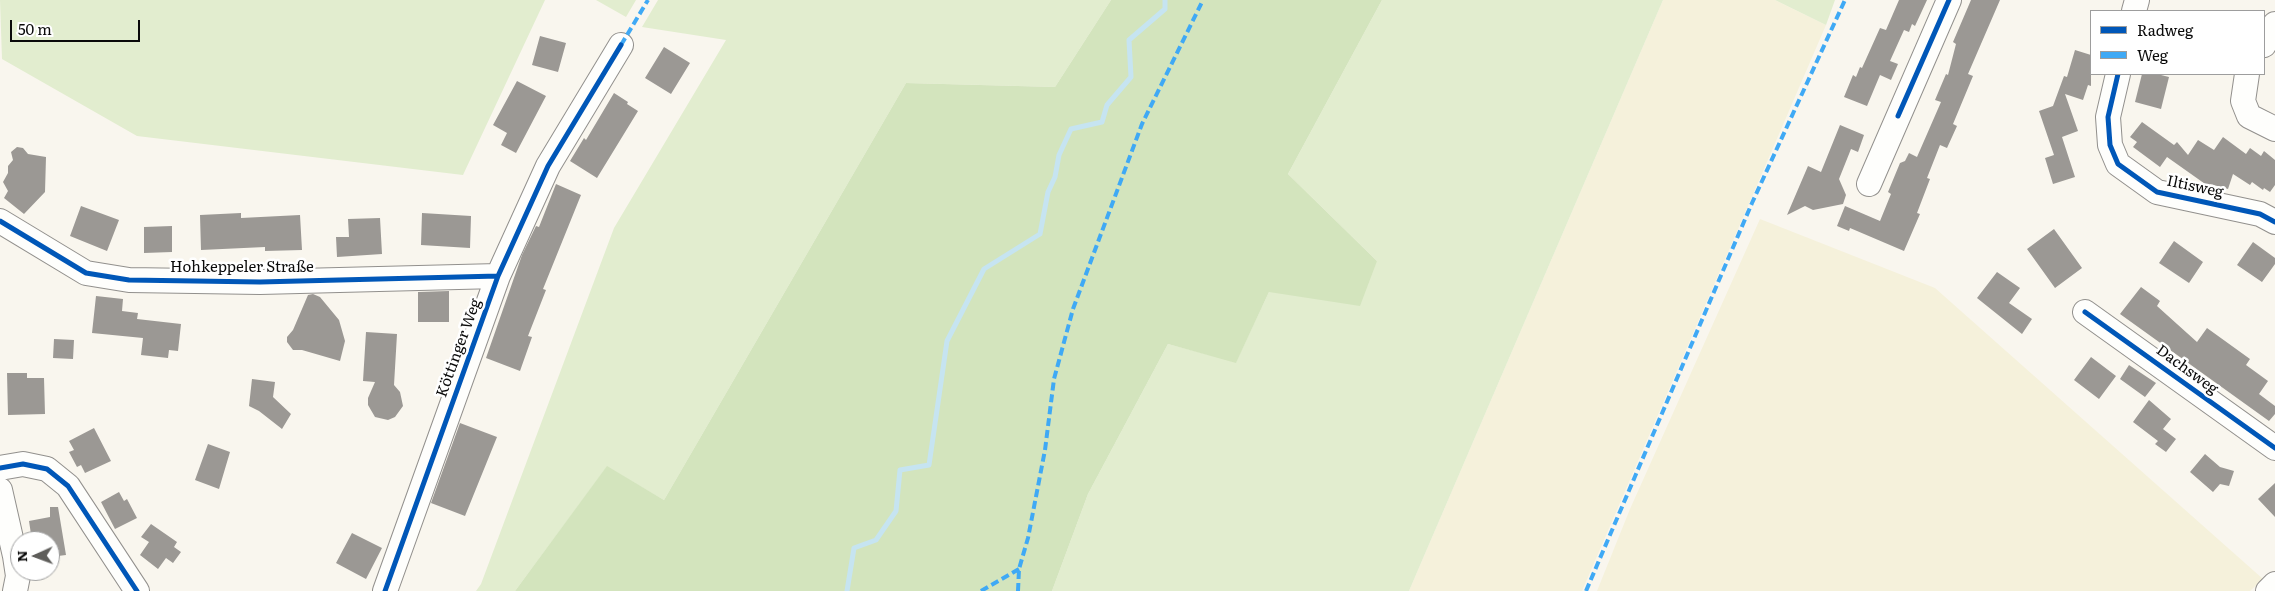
<!DOCTYPE html>
<html>
<head>
<meta charset="utf-8">
<style>
  body { margin:0 }
  #map { position:relative; width:2275px; height:591px; overflow:hidden; background:#f9f6ee; font-family:Literata,serif }
  canvas { display:block }
  .legend { position:absolute; left:2090px; top:10px; width:175px; height:65px; box-sizing:border-box; background:#fff; border:1px solid #9d9d9d; margin:0; padding:6px 9px; list-style:none; font-size:15px; color:#0a0a0a }
  .legend li { display:flex; align-items:center; gap:10px; height:25px }
  .legend b { width:25px; border:1px solid #9d9d9d }
  .north { position:absolute; left:10px; top:531px; width:50px; height:50px; box-sizing:border-box; background:#fff; border:1px solid #9d9d9d; border-radius:50%; rotate:268deg; font-size:14px; font-weight:700; line-height:20px; text-align:center; color:#0a0a0a }
  .north::after { content:''; display:block; margin:auto; width:18px; height:22px; background:#5e5d5a; clip-path:polygon(50% 0,100% 100%,50% 72%,0 100%) }
  .scale { position:absolute; left:10px; top:20px; width:130px; height:22px; box-sizing:border-box; border:2px solid #0a0a0a; border-top:0; padding-left:6px; font-size:15px; line-height:18px; white-space:nowrap; color:#0a0a0a; -webkit-text-stroke:4px #fff; paint-order:stroke }
</style>
</head>
<body>
<div id="map">
<canvas width="2275" height="591"></canvas>
<ul class="legend">
<li><b style="height:6px;background:#0057b8"></b>Radweg</li>
<li><b style="height:6px;background:#3fa9f5"></b>Weg</li>
</ul>
<div class="north">N</div>
<div class="scale">50 m</div>
</div>
<script>
const ctx = document.querySelector('canvas').getContext('2d');
ctx.lineJoin = 'round';
function fillPath(path, color) {
  ctx.fillStyle = color;
  ctx.fill(path, 'evenodd');
}
function shape(rows) {
  const path = new Path2D();
  for (const r of rows) {
    path.moveTo(r[0], r[1]);
    for (let i = 2; i < r.length; i += 2) path.lineTo(r[i], r[i + 1]);
  }
  return path;
}
function stroke(path, color, width, dash) {
  ctx.strokeStyle = color;
  ctx.lineWidth = width;
  ctx.lineCap = dash ? 'butt' : 'round';
  ctx.setLineDash(dash || []);
  ctx.stroke(path);
}
function write(font, color, halo, rows, align = 'center') {
  ctx.font = font + ' Literata,serif';
  ctx.lineWidth = 5;
  ctx.setLineDash([]);
  ctx.textBaseline = 'middle';
  ctx.strokeStyle = halo;
  ctx.fillStyle = color;
  for (const [text, x, y, turn = 0] of rows) {
    ctx.save();
    ctx.translate(x, y);
    ctx.rotate((+turn || 0) * Math.PI / 180);
    ctx.textAlign = isNaN(turn) ? turn : align;
    if (halo) ctx.strokeText(text, 0, 0);
    ctx.fillText(text, 0, 0);
    ctx.restore();
  }
}
const farmland = shape([
  [1663,0,1775,0,1826,25,1582,591,1409,591],
  [1760,219,1935,288,2263,579,2250,591,1597,591,1630,509]
]);
const green = shape([
  [0,0,545,0,463,175,137,136,2,59],
  [596,0,636,0,626,17],
  [658,0,1111,0,1055,87,906,83,664,500,607,467,515,591,476,591,481,584,614,228,726,40,642,27],
  [1382,0,1663,0,1409,591,1052,591,1088,494,1168,344,1236,362,1269,292,1377,261,1288,174],
  [1775,0,1835,0,1826,25]
]);
const forest = shape([
  [1111,0,1382,0,1288,174,1377,261,1360,306,1269,292,1236,363,1168,344,1088,494,1052,591,515,591,607,466,664,500,906,83,1055,87]
]);
const stream = shape([
  [847,591,854,548,876,540,896,511,900,470,929,465,947,341,984,269,1040,234,1048,192,1055,177,1059,155,1071,129,1102,122,1107,105,1131,77,1129,40,1165,9,1165,0]
]);
const building = shape([
  [1899,0,1927,0,1915,26,1912,24,1909,32,1904,30,1890,61,1898,64,1891,80,1880,75,1867,106,1844,97,1853,75,1856,77,1860,67,1862,68,1880,28,1886,30],
  [1971,0,2000,0,1968,74,1973,76,1953,124,1957,126,1947,148,1940,145,1927,178,1930,179,1917,213,1920,214,1904,251,1850,228,1849,231,1837,226,1845,206,1880,221,1891,194,1888,192,1900,163,1905,161,1909,153,1917,157,1941,102,1935,100,1946,74,1948,75,1956,44,1953,42],
  [540,36,566,43,558,72,532,65],
  [664,47,690,63,671,94,645,78],
  [2075,50,2091,55,2091,86,2088,85,2083,100,2065,94,2078,131,2062,137,2075,177,2053,184,2045,158,2054,155,2039,111,2053,106,2064,76,2067,77],
  [2142,74,2157,74,2169,77,2161,109,2135,102],
  [517,81,546,96,516,153,501,145,507,133,493,125],
  [614,93,628,102,627,104,638,111,597,178,570,161,584,138,586,140],
  [2142,122,2174,145,2177,142,2188,155,2198,140,2214,150,2223,137,2246,154,2250,148,2261,156,2264,151,2275,160,2275,185,2270,192,2264,188,2263,190,2252,182,2250,185,2233,174,2228,189,2210,184,2208,186,2167,157,2160,167,2133,147,2137,142,2130,137],
  [1840,125,1864,135,1858,152,1851,149,1839,179,1846,195,1843,204,1813,210,1805,206,1787,215,1808,166,1821,172],
  [17,147,23,148,28,154,46,157,45,192,24,214,4,198,8,191,3,182,8,173,8,166,13,160,11,152],
  [556,184,581,195,543,289,546,290,528,336,532,337,520,371,486,358,522,255,536,226,539,227],
  [81,206,119,220,107,251,70,236],
  [241,213,241,218,300,215,302,250,265,251,265,247,201,250,200,215],
  [422,213,471,216,470,248,421,245],
  [380,218,382,254,337,257,336,237,349,237,348,219],
  [172,226,172,252,144,253,144,227],
  [2054,229,2082,268,2055,288,2027,249],
  [2174,241,2203,262,2189,283,2159,263],
  [2253,242,2275,258,2275,264,2262,282,2237,265],
  [1997,272,2020,288,2009,303,2032,319,2022,334,1977,298],
  [2141,287,2160,301,2157,306,2197,342,2207,328,2250,359,2246,365,2268,381,2259,394,2275,406,2275,414,2269,421,2120,314],
  [449,291,449,322,418,322,418,292],
  [313,294,320,297,339,320,345,341,340,361,302,350,293,350,287,342,287,337,293,330,308,295],
  [96,296,123,299,122,311,138,313,137,319,181,324,178,351,169,350,168,358,141,355,143,338,92,333],
  [366,332,397,334,394,385,400,392,403,406,395,417,388,420,375,417,368,405,368,398,375,382,363,381],
  [54,339,74,340,73,359,53,358],
  [2091,357,2116,376,2099,399,2074,380],
  [2129,365,2156,383,2145,397,2120,379],
  [7,373,27,373,27,378,44,378,45,414,8,415],
  [252,379,275,382,273,397,291,414,282,429,259,411,249,406],
  [2149,400,2171,419,2163,429,2176,439,2166,452,2155,444,2158,441,2133,422],
  [460,423,497,437,465,516,431,503],
  [94,428,111,461,85,473,81,465,77,467,69,452,74,450,69,441],
  [208,444,230,452,219,489,195,480],
  [2205,454,2220,467,2234,471,2229,486,2220,484,2213,492,2190,472],
  [2275,483,2275,517,2258,499],
  [119,492,124,501,127,499,137,518,115,529,101,502],
  [50,507,58,507,66,555,50,557,50,541,32,541,29,521,50,517],
  [151,524,177,542,174,547,181,552,173,563,166,558,158,569,140,555,149,542,141,537],
  [352,533,382,548,366,579,336,563]
]);
const minor = shape([
  [2134,11,2137,0],
  [2264,45,2275,24],
  [2118,74,2108,117,2110,145,2118,164,2157,192,2260,214,2275,222],
  [2247,74,2243,101,2249,116,2275,129],
  [1869,184,1949,0],
  [0,221,86,273,129,280,260,282,498,276],
  [2085,312,2275,448],
  [0,468,23,464,47,469,68,486,137,591],
  [0,490,15,556,18,576,15,591],
  [385,591,498,276,548,166,621,45],
  [2268,591,2275,584]
]);
const quiet = shape([
  [621,45,648,0],
  [981,591,1019,569],
  [1018,591,1019,569,1028,538,1045,450,1054,379,1073,309,1142,124,1203,0],
  [1586,591,1752,203,1845,0]
]);
const cycleway = shape([
  [2118,74,2108,117,2110,145,2118,164,2157,192,2260,214,2275,222],
  [1898,116,1949,0],
  [0,221,86,273,129,280,260,282,498,276],
  [2085,312,2275,448],
  [0,468,23,464,47,469,68,486,137,591],
  [385,591,498,276,548,166,621,45]
]);
const streetNames = [
  ["Iltisweg",2195,187,12],
  ["Hohkeppeler Straße",242,268],
  ["Köttinger Weg",459,348,-70],
  ["Dachsweg",2187,370,36]
];
fillPath(farmland, '#f5f1db');
fillPath(green, '#e2edcf');
fillPath(forest, '#d3e4bd');
stroke(stream, '#c6e4f1', 5);
fillPath(building, '#9b9894');
stroke(minor, '#92908d', 26);
stroke(minor, '#fefefc', 24);
stroke(quiet, '#3fa9f5', 4, [8, 4]);
stroke(cycleway, '#0057b8', 5);
write('15px', '#0a0a0a', '#fff', streetNames);
</script>
</body>
</html>
